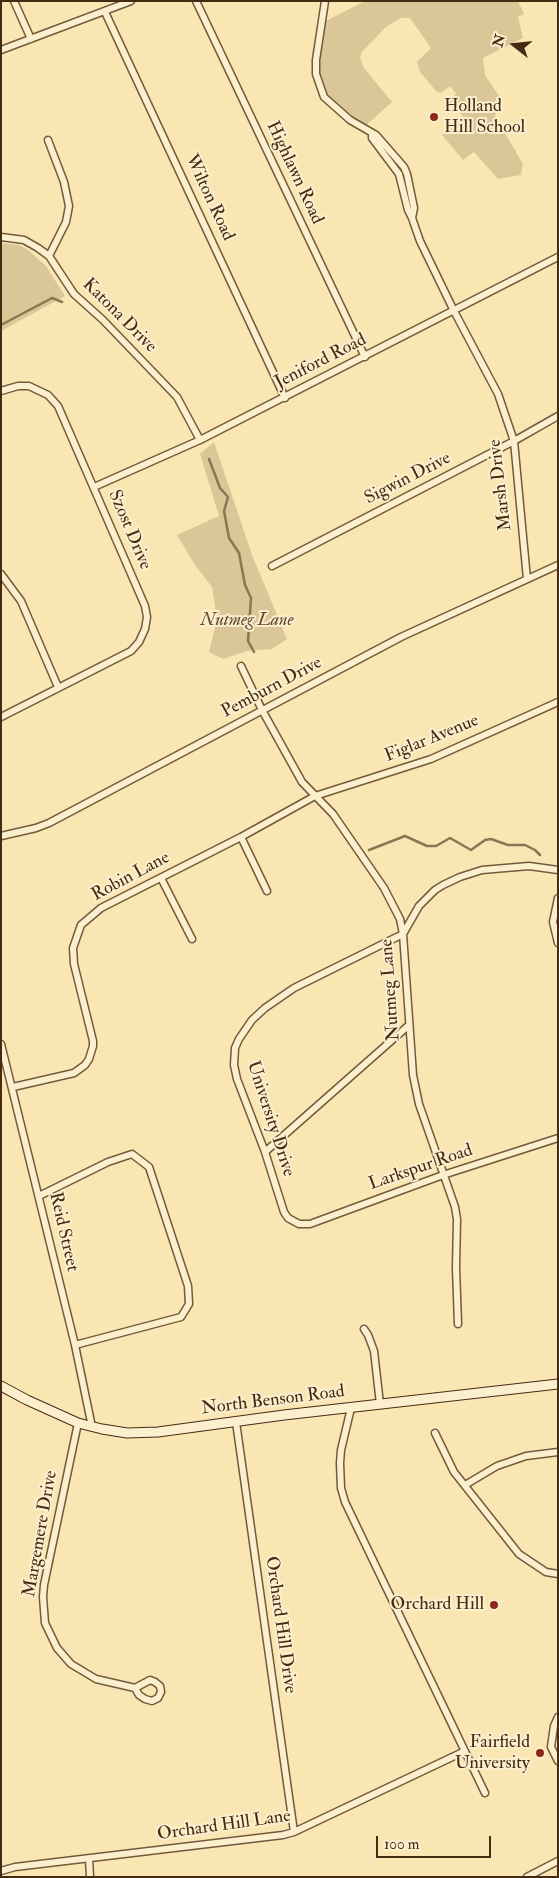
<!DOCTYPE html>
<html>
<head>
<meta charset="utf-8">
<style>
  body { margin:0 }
  #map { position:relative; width:559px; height:1878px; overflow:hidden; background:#f9e6b3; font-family:"IM FELL Double Pica",serif }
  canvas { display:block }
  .frame { position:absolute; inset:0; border:2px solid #462b13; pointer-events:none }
  .north { position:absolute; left:489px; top:20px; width:50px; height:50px; -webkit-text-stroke:4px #fbefce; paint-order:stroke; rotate:286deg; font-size:14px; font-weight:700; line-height:20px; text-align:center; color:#462b13 }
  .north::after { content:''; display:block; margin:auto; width:18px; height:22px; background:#462b13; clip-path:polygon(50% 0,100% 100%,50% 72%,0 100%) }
  .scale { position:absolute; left:376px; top:1836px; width:115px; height:22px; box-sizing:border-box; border:2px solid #462b13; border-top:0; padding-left:6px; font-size:15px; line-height:18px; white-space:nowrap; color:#462b13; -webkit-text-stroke:4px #fbefce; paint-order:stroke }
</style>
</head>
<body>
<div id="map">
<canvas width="559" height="1878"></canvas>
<div class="frame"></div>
<div class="north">N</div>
<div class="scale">100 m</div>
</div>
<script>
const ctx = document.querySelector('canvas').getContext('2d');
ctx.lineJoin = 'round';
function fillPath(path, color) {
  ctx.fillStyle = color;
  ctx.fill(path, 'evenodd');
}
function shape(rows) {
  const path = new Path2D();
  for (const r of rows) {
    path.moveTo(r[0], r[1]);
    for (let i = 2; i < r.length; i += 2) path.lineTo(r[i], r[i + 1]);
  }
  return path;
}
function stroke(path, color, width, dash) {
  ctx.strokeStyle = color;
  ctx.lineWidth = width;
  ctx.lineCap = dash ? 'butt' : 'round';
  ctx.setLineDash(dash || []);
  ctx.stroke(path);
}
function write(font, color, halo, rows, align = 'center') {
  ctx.font = font + ' "IM FELL Double Pica",serif';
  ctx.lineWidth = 4;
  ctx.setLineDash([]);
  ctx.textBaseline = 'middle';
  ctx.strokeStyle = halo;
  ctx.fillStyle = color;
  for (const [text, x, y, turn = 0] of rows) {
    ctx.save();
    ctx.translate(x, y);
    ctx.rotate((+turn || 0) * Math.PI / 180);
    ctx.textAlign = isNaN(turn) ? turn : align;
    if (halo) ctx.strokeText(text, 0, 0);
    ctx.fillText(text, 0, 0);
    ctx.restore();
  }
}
const green = shape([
  [365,1,518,1,524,14,518,17,523,38,483,58,485,75,501,99,495,116,523,164,521,175,498,179,474,152,463,160,442,135,461,120,465,126,467,120,448,101,456,94,450,86,441,93,437,92,420,72,417,62,431,48,410,18,401,18,386,27,362,52,360,58,364,68,392,102,363,128,324,97,316,74,322,23],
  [1,243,19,245,28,250,46,266,65,296,1,331],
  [214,442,252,555,287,639,272,649,247,651,223,659,209,652,217,619,212,587,195,565,177,535,219,516,200,454]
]);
const stream = shape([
  [1,325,52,298,62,302],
  [209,459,220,488,228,497,224,511,229,538,239,553,245,585,251,598,248,641,254,652],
  [369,850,405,836,427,846,436,846,450,838,471,850,485,840,491,839,508,845,525,845,535,850,540,855]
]);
const minor = shape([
  [14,1,31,39],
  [196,1,365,357],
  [325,1,316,60,316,74,324,97,350,120,376,135,404,167,407,174,414,208,412,218],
  [105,12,285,398],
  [1,50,131,1],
  [372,134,372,138,399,174,408,210,412,218,420,241,454,311,498,394,514,441,527,579],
  [48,140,64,182,69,206,66,222,49,256],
  [1,237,24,240,38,248,49,256,74,294,103,320,177,397,200,440],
  [1,391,18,386,29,386,48,395,58,406,145,606,147,617,145,629,139,642,131,651,1,717],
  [94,487,200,440,558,257],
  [272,566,514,441,558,416],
  [1,574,21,601,58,687],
  [241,666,262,710,302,782,333,814,384,888,400,919,403,934,413,1075,419,1104,455,1207,457,1219,456,1268,458,1324],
  [1,836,36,828,49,823,401,637,558,565],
  [241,837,267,891],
  [558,870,529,866,482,870,460,877,443,885,435,890,419,906,403,934,294,988,265,1008,252,1020,239,1039,235,1048,234,1065,237,1079,265,1152,284,1212,288,1218,299,1224,310,1224,443,1175,558,1138],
  [161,878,192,939],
  [558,898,553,922,558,943],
  [1,1044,75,1345,92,1427],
  [13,1087,74,1073,85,1065,89,1059,93,1046,93,1041,74,964,73,948,81,925,101,908,241,837,315,796,431,759,558,702],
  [265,1152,408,1026],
  [39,1196,108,1162,132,1154,149,1167,188,1286,189,1304,181,1317,75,1345],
  [364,1329,368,1335,374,1351,380,1404],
  [351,1408,341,1450,340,1463,341,1488,345,1502,485,1793],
  [236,1422,294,1832],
  [78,1423,44,1585,43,1597,45,1623,57,1648,71,1664,96,1679,135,1688,150,1680,155,1682,160,1686,161,1692,158,1698,152,1701,145,1699,139,1695,135,1688],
  [435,1433,454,1472,519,1554,546,1572,558,1574],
  [465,1485,497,1466,526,1456,558,1452],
  [558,1717,554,1726,551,1747,558,1761],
  [89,1859,90,1877],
  [1,1871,15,1867,283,1835,294,1832,465,1751],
  [527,1877,558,1861]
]);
const secondary = shape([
  [1,1386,27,1400,78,1423,102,1429,127,1433,158,1432,284,1415,558,1384]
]);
const markers = [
  [434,117,5,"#8f2418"],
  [494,1605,5,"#8f2418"],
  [540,1753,5,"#8f2418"]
];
const poiNames = [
  ["Holland",444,107,"left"],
  ["Hill School",444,128,"left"],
  ["Orchard Hill",484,1605],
  ["Fairfield",530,1743],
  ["University",530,1764]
];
const streetNames = [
  ["Highlawn Road",294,173,65],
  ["Wilton Road",209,198,65],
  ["Katona Drive",119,316,45],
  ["Jeniford Road",321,362,-27],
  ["Sigwin Drive",408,479,-27],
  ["Marsh Drive",501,485,-97],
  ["Szost Drive",129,530,67],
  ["Pemburn Drive",272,688,-28],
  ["Figlar Avenue",432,739,-22],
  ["Robin Lane",131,877,-28],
  ["Nutmeg Lane",391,990,-94],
  ["University Drive",270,1119,72],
  ["Larkspur Road",421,1168,-19],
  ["Reid Street",63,1232,77],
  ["North Benson Road",273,1401,-7],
  ["Margemere Drive",41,1534,-80],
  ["Orchard Hill Drive",280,1625,82],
  ["Orchard Hill Lane",224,1826,-8]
];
const parkNames = [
  ["Nutmeg Lane",247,621]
];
fillPath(green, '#dbc698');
stroke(stream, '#8d7553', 2.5);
stroke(minor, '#735a3b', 9);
stroke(secondary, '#462b13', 11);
stroke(minor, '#fbefce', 6);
stroke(secondary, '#fbefce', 9);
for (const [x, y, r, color] of markers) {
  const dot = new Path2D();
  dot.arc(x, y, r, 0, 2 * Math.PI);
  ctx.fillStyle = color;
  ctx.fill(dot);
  stroke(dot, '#fbefce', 2);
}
write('18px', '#462b13', '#fbefce', poiNames, 'right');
write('18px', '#462b13', '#fbefce', streetNames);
write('italic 18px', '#644a2e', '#fbefce', parkNames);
</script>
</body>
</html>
